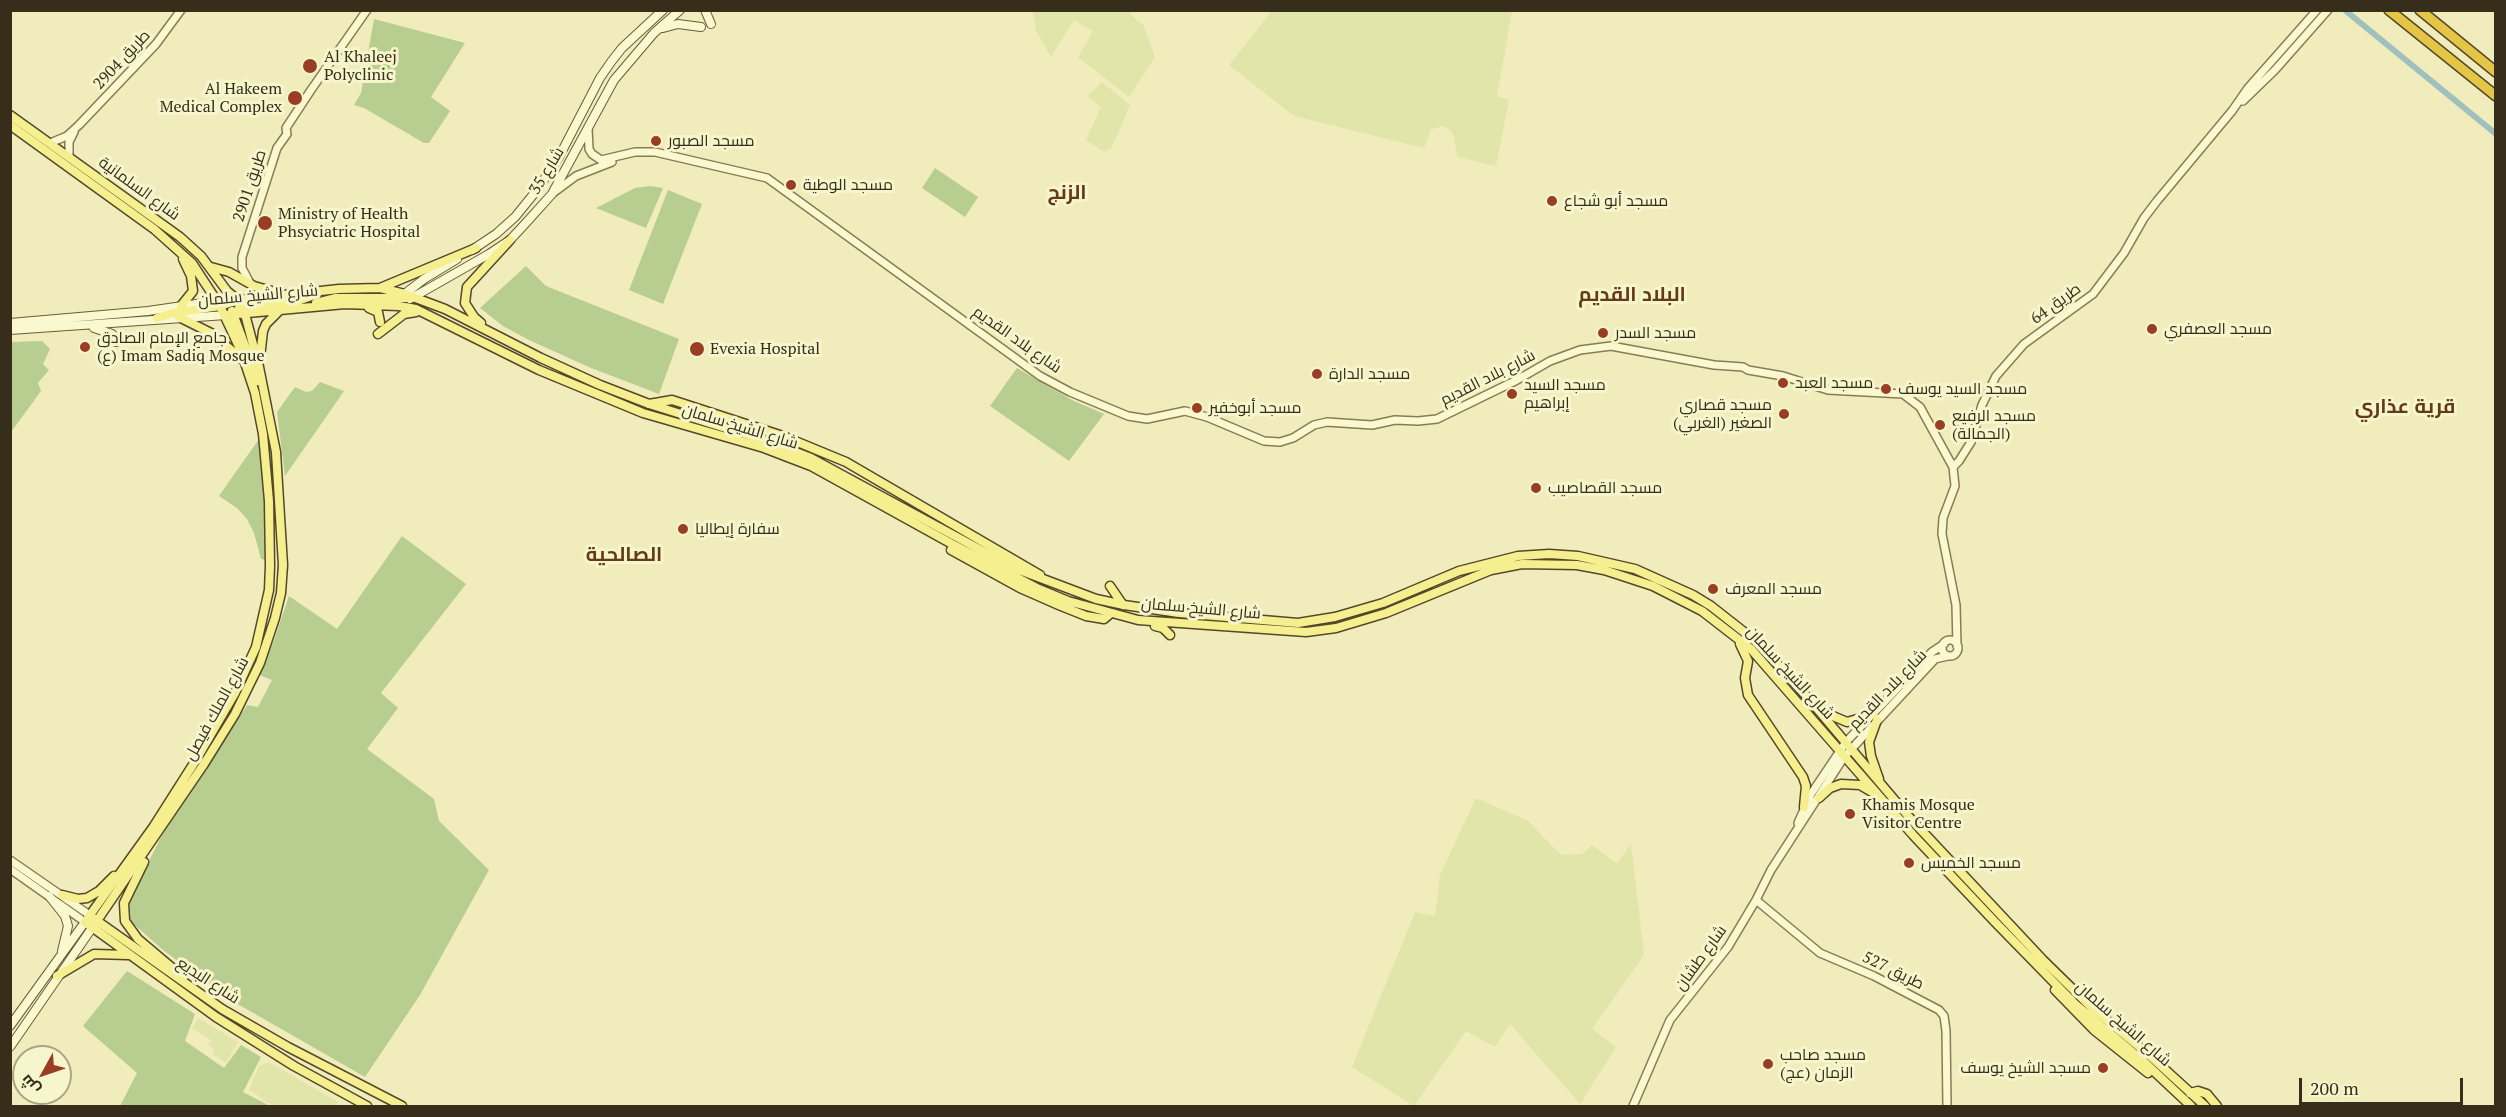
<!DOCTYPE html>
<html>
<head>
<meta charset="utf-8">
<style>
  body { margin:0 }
  #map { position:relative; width:2506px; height:1117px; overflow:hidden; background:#f0ecbc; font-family:"PT Serif",Cairo,serif }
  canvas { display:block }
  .frame { position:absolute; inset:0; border:12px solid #362e1a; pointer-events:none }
  .north { position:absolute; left:12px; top:1045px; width:60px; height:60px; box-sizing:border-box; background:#f7f5cb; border:2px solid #aaa584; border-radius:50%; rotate:230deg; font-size:16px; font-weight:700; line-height:24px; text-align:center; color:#362e1a }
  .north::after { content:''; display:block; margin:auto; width:21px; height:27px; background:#993e22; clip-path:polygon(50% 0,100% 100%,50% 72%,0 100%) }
  .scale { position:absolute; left:2299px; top:1078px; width:164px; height:27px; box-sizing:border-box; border:3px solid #362e1a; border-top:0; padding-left:8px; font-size:18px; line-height:21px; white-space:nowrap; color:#362e1a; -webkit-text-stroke:4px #f7f5cb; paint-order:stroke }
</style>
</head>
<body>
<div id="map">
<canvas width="2506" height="1117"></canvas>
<div class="frame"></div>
<div class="north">ش</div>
<div class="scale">200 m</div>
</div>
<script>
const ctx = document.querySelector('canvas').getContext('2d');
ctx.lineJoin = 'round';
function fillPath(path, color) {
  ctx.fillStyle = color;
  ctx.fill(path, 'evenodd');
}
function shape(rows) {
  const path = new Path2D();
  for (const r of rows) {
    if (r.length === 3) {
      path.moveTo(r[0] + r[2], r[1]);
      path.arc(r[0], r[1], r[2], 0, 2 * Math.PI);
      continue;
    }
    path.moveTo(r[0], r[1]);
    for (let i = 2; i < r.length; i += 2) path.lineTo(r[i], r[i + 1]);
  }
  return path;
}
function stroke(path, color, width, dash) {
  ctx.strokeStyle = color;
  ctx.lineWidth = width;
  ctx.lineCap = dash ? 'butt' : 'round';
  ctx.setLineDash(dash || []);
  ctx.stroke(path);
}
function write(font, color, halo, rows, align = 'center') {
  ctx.font = font + ' "PT Serif",Cairo,serif';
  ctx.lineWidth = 6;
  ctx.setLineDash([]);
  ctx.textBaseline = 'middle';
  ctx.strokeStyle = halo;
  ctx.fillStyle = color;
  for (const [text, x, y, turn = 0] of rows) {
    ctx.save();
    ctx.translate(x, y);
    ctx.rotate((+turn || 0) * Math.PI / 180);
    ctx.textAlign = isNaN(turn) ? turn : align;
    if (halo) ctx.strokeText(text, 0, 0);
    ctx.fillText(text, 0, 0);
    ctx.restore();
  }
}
const farmland = shape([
  [1033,11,1132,11,1130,14,1144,26,1155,57,1129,97,1078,57,1093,31,1074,20,1051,57,1036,31],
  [1272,11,1512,11,1497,96,1509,100,1496,166,1457,157,1454,137,1450,130,1443,126,1431,129,1424,148,1294,116,1229,65],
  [1102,82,1130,105,1111,149,1104,152,1086,140,1101,107,1088,96],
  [1476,798,1528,821,1561,855,1582,854,1592,845,1617,864,1631,844,1644,955,1592,1029,1616,1047,1580,1104,1510,1024,1495,1047,1466,1031,1414,1106,1352,1067,1415,912,1435,916,1440,875],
  [198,1018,238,1042,226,1063,212,1054,215,1049,208,1045,211,1040,192,1028],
  [269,1062,338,1102,336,1106,273,1106,249,1090,259,1066]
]);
const green = shape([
  [374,19,465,43,431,97,450,111,429,143,424,143,364,108,354,105,361,93],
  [935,168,978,197,965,217,922,188],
  [650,186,663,188,646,228,596,208,635,188],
  [668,190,702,204,663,304,629,290],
  [526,266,546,286,679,339,659,394,591,368,529,340,503,326,480,308],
  [42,341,50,349,43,364,49,370,38,383,41,391,11,432,11,342],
  [1017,368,1072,400,1104,414,1069,461,990,406],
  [320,382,344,391,285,476,277,412,295,387,306,392,312,391],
  [259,439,268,542,267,560,261,559,254,533,247,519,237,508,219,496],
  [402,536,466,584,381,693,398,708,367,749,434,799,439,821,489,870,420,995,365,1077,229,999,163,950,129,920,128,903,163,833,247,705,258,707,272,680,257,674,273,643,289,596,337,629],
  [127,971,195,1014,185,1041,224,1068,241,1045,261,1057,243,1092,270,1106,120,1106,137,1073,83,1026]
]);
const canal = shape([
  [2346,11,2496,134]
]);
const tertiary = shape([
  [2243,101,2275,70,2328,10],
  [588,128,589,149,592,154,601,160,635,152,655,152,767,178,1040,376,1070,392,1128,416,1147,419,1185,411,1207,417,1264,441,1280,442,1293,438,1314,425,1327,422,1372,425,1395,420,1418,421,1437,419,1517,380,1550,361,1580,350,1611,346,1714,365,1743,367,1748,370,1783,376,1828,390,1903,394,1920,407,1953,467,1955,486,1943,518,1942,534,1956,605,1957,646],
  [50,143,67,136,79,125,156,44,181,10],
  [69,157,69,142,74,132],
  [553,193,576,176,612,162],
  [250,283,242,268,242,257,277,148,287,134,286,128,311,90,367,10],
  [1953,467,1959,461,1971,442,1982,405,1996,376,2024,344,2093,294,2124,253,2144,218,2157,201,2232,111,2248,88,2317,10],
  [1950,648,8],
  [1798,823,1811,794,1846,742,1932,652,1944,644],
  [10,860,91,916],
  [10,869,85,922],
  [1756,900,1820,953,1874,976,1939,1010,1944,1016,1946,1031,1947,1106],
  [1633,1106,1670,1020,1728,947,1756,900,1771,870,1844,757,1935,659,1948,656]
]);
const secondary = shape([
  [705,10,711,24],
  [663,28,678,24,701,27],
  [472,250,496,234,515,217,537,190,559,157,600,78,611,62,622,48,663,10],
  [402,296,424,279,457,259],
  [410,299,489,254,510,240,524,225,552,194,614,80,654,33,680,10],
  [10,323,148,311,217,301],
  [94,328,112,334,116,342],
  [10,330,226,315],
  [49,896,65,916,68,926,62,951],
  [10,1026,85,922],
  [10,1047,92,928]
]);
const primary = shape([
  [10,115,180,237,201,256,227,291,238,300,245,314,259,367,276,452,283,565,281,593,275,618,260,663,235,714,204,764,92,928],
  [10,125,154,229,192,263,220,306,241,351,255,393,263,434,269,501,270,566,269,590,256,647,235,693,196,760,154,826,85,922,216,1017,294,1066,367,1106],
  [211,267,229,272,254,286,279,293],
  [380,288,476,248],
  [316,303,336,298,410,298],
  [181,306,193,291,191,276,183,259],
  [239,308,295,302,317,294],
  [369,308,378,312,380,322],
  [232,311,258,381],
  [226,315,345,304,399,306,416,309,539,370,643,413,764,448,811,466,952,544,1039,589,1068,601,1138,620,1306,632,1336,628,1386,613,1491,570,1522,564,1577,565,1604,570,1653,586,1702,611,1751,649,1913,835,1995,922,2075,1004,2142,1060,2191,1106],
  [179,317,211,333,243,360],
  [157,318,173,313,220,306,238,300,339,289,380,288,405,294,445,309,541,358,600,385,649,404,770,442,811,458,1014,568,1096,599,1124,605,1179,613,1298,623,1335,617,1383,603,1459,571,1518,556,1549,554,1578,556,1635,569,1693,595,1711,606,1753,639,1791,678,1909,817,2043,960,2092,1008,2148,1054,2205,1106],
  [481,323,474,317,465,303,467,287,510,240],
  [378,334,404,314,416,312],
  [260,358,263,331,266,324,279,311],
  [649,404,672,400,783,436,846,462,1040,575],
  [951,550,1020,588,1061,606,1086,616,1104,619,1111,613],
  [1110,586,1123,605],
  [1155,626,1163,628,1170,635],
  [1740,644,1748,661,1745,678,1748,695,1803,777,1806,786,1804,807],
  [1821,711,1847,722,1874,714],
  [1877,720,1869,742,1871,756,1879,779],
  [1819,798,1830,788,1841,784,1860,785,1872,792],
  [144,862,124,903,125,921,138,939,183,977],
  [62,895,78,899,87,898,99,891,114,876],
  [93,918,222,1009,288,1047,402,1106],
  [57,976,94,954,128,955],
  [2055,990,2094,1030,2148,1073],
  [2190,1093,2198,1091,2207,1094,2217,1106]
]);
const motorway = shape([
  [2389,10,2496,96],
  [2420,10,2496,72]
]);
const markers = [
  [310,66,8,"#993e22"],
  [295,98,8,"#993e22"],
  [656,141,6,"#993e22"],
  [791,185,6,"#993e22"],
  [1552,201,6,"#993e22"],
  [265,223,8,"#993e22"],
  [2152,329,6,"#993e22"],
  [1603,333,6,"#993e22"],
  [85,347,6,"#993e22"],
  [697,349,8,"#993e22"],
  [1317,374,6,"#993e22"],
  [1783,383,6,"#993e22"],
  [1886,389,6,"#993e22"],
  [1512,394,6,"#993e22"],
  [1197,408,6,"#993e22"],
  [1784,414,6,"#993e22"],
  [1940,425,6,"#993e22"],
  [1536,488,6,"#993e22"],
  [683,529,6,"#993e22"],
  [1713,589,6,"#993e22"],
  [1850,814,6,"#993e22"],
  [1909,863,6,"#993e22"],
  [1768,1064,6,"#993e22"],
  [2103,1068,6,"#993e22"]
];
const poiNames = [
  ["Al Khaleej",324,57],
  ["Polyclinic",324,75],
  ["Al Hakeem",282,89,"right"],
  ["Medical Complex",282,107,"right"],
  ["مسجد الصبور",668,141],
  ["مسجد الوطية",803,185],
  ["مسجد أبو شجاع",1564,201],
  ["Ministry of Health",278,214],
  ["Phsyciatric Hospital",278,232],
  ["مسجد العصفري",2164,329],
  ["مسجد السدر",1615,333],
  ["جامع الإمام الصادق",97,338],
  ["(ع) Imam Sadiq Mosque",97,356],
  ["Evexia Hospital",710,349],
  ["مسجد الدارة",1329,374],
  ["مسجد العبد",1795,383],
  ["مسجد السيد",1524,385],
  ["إبراهيم",1524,403],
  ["مسجد السيد يوسف",1898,389],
  ["مسجد قصاري",1772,405,"right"],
  ["الصغير (الغربي)",1772,423,"right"],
  ["مسجد أبوخفير",1209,408],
  ["مسجد الرفيع",1952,416],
  ["(الجمالة)",1952,434],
  ["مسجد القصاصيب",1548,488],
  ["سفارة إيطاليا",695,529],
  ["مسجد المعرف",1725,589],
  ["Khamis Mosque",1862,805],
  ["Visitor Centre",1862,823],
  ["مسجد الخميس",1921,863],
  ["مسجد صاحب",1780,1055],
  ["الزمان (عج)",1780,1073],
  ["مسجد الشيخ يوسف",2091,1068,"right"]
];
const streetNames = [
  ["طريق 2904",122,60,-47],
  ["شارع 35",547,171,-59],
  ["طريق 2901",250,186,-72],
  ["شارع السلمانية",139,189,36],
  ["شارع الشيخ سلمان",258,296,-5],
  ["طريق 64",2056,304,-36],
  ["شارع بلاد القديم",1017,340,35],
  ["شارع بلاد القديم",1488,378,-27],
  ["شارع الشيخ سلمان",740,427,17],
  ["شارع الشيخ سلمان",1201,609,5],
  ["شارع الشيخ سلمان",1790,673,47],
  ["شارع بلاد القديم",1888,690,-46],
  ["شارع الملك فيصل",217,709,-61],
  ["شارع طشان",1701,958,-54],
  ["طريق 527",1893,971,26],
  ["شارع البديع",208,981,33],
  ["شارع الشيخ سلمان",2123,1024,41]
];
const quarterNames = [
  ["الزنج",1067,193],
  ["البلاد القديم",1632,295],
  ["قرية عذاري",2405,407],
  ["الصالحية",624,555]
];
fillPath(farmland, '#e1e5a9');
fillPath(green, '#b7ce90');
stroke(canal, '#a0c0be', 6);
stroke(tertiary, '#877c55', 10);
stroke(secondary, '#695c38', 10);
stroke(primary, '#54482a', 11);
stroke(motorway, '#54482a', 12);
stroke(tertiary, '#faf8cf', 7);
stroke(secondary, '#faf8cf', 8);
stroke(primary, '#f6ef90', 8);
stroke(motorway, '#e5c546', 9);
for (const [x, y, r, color] of markers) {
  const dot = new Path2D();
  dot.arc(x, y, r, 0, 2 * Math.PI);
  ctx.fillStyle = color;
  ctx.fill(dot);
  stroke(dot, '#f7f5cb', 2);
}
write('16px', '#362e1a', '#f7f5cb', poiNames, 'left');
write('16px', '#362e1a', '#f7f5cb', streetNames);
write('bold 20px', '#643a18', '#f7f5cb', quarterNames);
</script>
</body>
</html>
